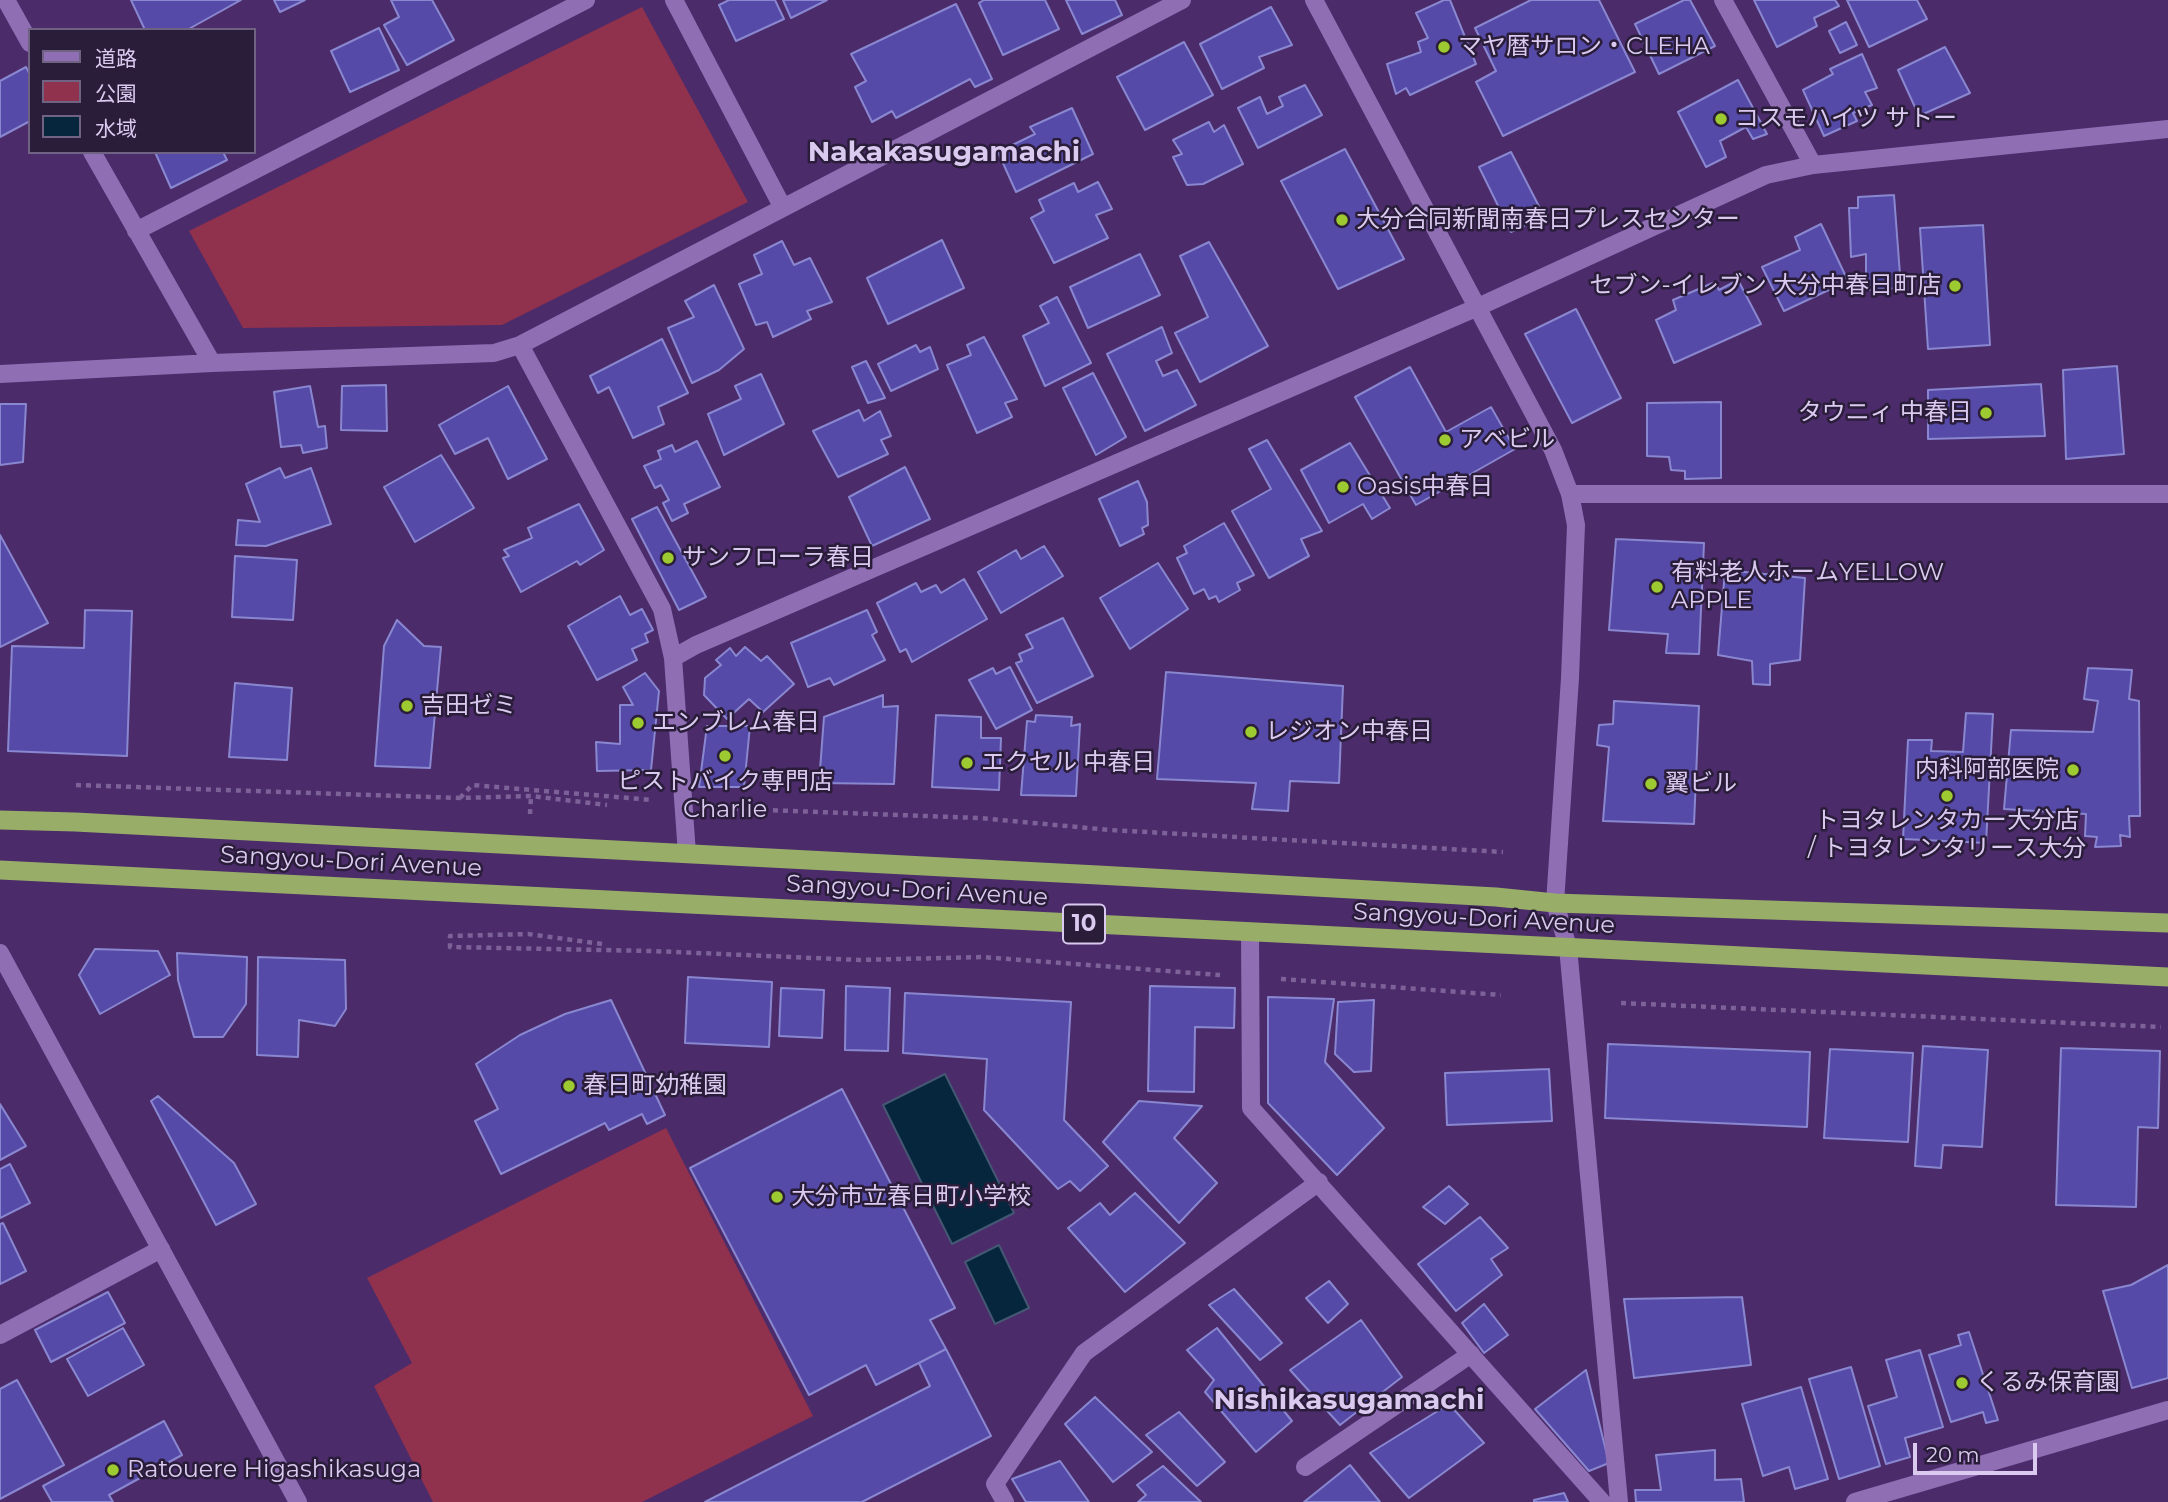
<!DOCTYPE html>
<html>
<head>
<meta charset="utf-8">
<style>
  body { margin:0 }
  #map { position:relative; width:2168px; height:1502px; overflow:hidden; background:#4b2b6a; font-family:Montserrat,"Noto Sans JP",sans-serif }
  canvas { display:block }
  .legend { position:absolute; left:28px; top:28px; width:228px; height:126px; box-sizing:border-box; background:#2a1d39; border:2px solid #706282; margin:0; padding:9px 12px; list-style:none; font-size:21px; color:#dacaf0 }
  .legend li { display:flex; align-items:center; gap:14px; height:35px }
  .legend b { width:35px; border:2px solid #706282 }
  .scale { position:absolute; left:1913px; top:1443px; width:124px; height:32px; box-sizing:border-box; border:4px solid #dacaf0; border-top:0; padding-left:9px; font-size:21px; line-height:24px; white-space:nowrap; color:#dacaf0; -webkit-text-stroke:5px #2a1d39; paint-order:stroke }
</style>
</head>
<body>
<div id="map">
<canvas width="2168" height="1502"></canvas>
<ul class="legend">
<li><b style="height:9px;background:#8f6eb4"></b>道路</li>
<li><b style="height:19px;background:#90314e"></b>公園</li>
<li><b style="height:19px;background:#05263d"></b>水域</li>
</ul>
<div class="scale">20 m</div>
</div>
<script>
const ctx = document.querySelector('canvas').getContext('2d');
ctx.lineJoin = 'round';
function fillPath(path, color) {
  ctx.fillStyle = color;
  ctx.fill(path, 'evenodd');
}
function shape(rows) {
  const path = new Path2D();
  for (const r of rows) {
    path.moveTo(r[0], r[1]);
    for (let i = 2; i < r.length; i += 2) path.lineTo(r[i], r[i + 1]);
  }
  return path;
}
function stroke(path, color, width, dash) {
  ctx.strokeStyle = color;
  ctx.lineWidth = width;
  ctx.lineCap = dash ? 'butt' : 'round';
  ctx.setLineDash(dash || []);
  ctx.stroke(path);
}
function write(font, color, halo, rows, align = 'center') {
  ctx.font = font + ' Montserrat,"Noto Sans JP",sans-serif';
  ctx.lineWidth = 5;
  ctx.setLineDash([]);
  ctx.textBaseline = 'middle';
  ctx.strokeStyle = halo;
  ctx.fillStyle = color;
  for (const [text, x, y, turn = 0] of rows) {
    ctx.save();
    ctx.translate(x, y);
    ctx.rotate((+turn || 0) * Math.PI / 180);
    ctx.textAlign = isNaN(turn) ? turn : align;
    if (halo) ctx.strokeText(text, 0, 0);
    ctx.fillText(text, 0, 0);
    ctx.restore();
  }
}
const green = shape([
  [642,7,748,202,502,325,243,328,189,231],
  [666,1128,813,1416,642,1502,433,1502,374,1386,412,1363,367,1278]
]);
const water = shape([
  [945,1074,1014,1213,952,1244,883,1105,945,1074],
  [999,1245,1029,1308,995,1324,965,1262,999,1245]
]);
const building = shape([
  [131,0,241,0,187,30,145,30,131,0],
  [274,0,305,0,280,12,274,0],
  [391,0,432,0,454,40,407,65,384,25,399,17,391,0],
  [729,0,775,0,784,19,736,41,719,5,729,0],
  [783,0,827,0,791,18,783,0],
  [984,0,1045,0,1059,29,1003,55,979,3,984,0],
  [1066,0,1115,0,1122,15,1082,34,1066,0],
  [1444,0,1450,0,1476,64,1410,95,1406,88,1396,94,1387,64,1421,52,1418,42,1428,38,1416,13,1444,0],
  [1531,0,1599,0,1635,72,1503,136,1476,82,1496,71,1475,28,1531,0],
  [1684,0,1690,0,1715,46,1659,74,1635,24,1684,0],
  [1754,0,1835,0,1839,6,1814,18,1817,26,1777,47,1754,0],
  [1847,0,1917,0,1927,19,1869,47,1847,0],
  [956,4,992,79,975,87,970,79,896,118,892,111,872,122,855,87,866,81,851,54,956,4],
  [1271,7,1292,45,1259,57,1264,68,1222,89,1200,44,1271,7],
  [1846,22,1857,45,1840,53,1829,31,1846,22],
  [379,28,399,70,350,92,331,51,379,28],
  [1184,42,1213,95,1145,130,1117,77,1184,42],
  [1945,47,1970,93,1919,116,1898,70,1945,47],
  [1862,54,1877,88,1865,92,1872,105,1853,113,1857,121,1824,136,1803,90,1833,74,1830,69,1862,54],
  [26,67,30,75,30,121,0,137,0,81,26,67],
  [1738,80,1767,134,1753,139,1746,127,1720,141,1726,157,1706,167,1678,112,1738,80],
  [1305,85,1322,115,1258,148,1238,108,1260,97,1267,114,1283,106,1279,97,1305,85],
  [1072,108,1093,154,1016,192,998,152,1035,134,1030,127,1072,108],
  [1209,122,1214,132,1224,125,1243,164,1203,184,1187,185,1173,157,1182,154,1173,140,1209,122],
  [1345,149,1404,259,1338,289,1281,181,1345,149],
  [155,152,223,152,227,160,171,188,155,152],
  [1511,152,1544,216,1511,232,1479,167,1511,152],
  [1098,182,1112,209,1096,215,1108,238,1054,263,1031,218,1044,211,1039,200,1074,183,1078,192,1098,182],
  [1894,195,1901,288,1866,290,1866,254,1851,257,1849,208,1858,208,1858,197,1894,195],
  [1821,224,1848,281,1784,311,1762,267,1800,250,1795,237,1821,224],
  [1983,225,1990,345,1928,349,1920,228,1983,225],
  [942,240,964,288,888,324,867,278,942,240],
  [782,241,794,265,810,258,832,302,807,311,811,319,773,337,767,322,756,325,739,284,762,274,754,255,782,241],
  [1209,242,1268,346,1200,382,1175,333,1208,317,1180,256,1209,242],
  [1140,254,1160,295,1088,328,1070,287,1140,254],
  [1738,280,1761,324,1674,363,1656,320,1676,310,1673,300,1715,282,1719,290,1738,280],
  [714,285,744,349,719,370,692,383,668,328,694,317,685,301,714,285],
  [1057,297,1091,363,1045,386,1023,336,1049,323,1040,306,1057,297],
  [1576,309,1621,398,1572,423,1525,334,1576,309],
  [1162,327,1172,353,1156,361,1163,376,1177,370,1196,405,1145,431,1107,354,1162,327],
  [984,337,1017,399,1005,403,1012,417,977,433,947,365,971,355,967,345,984,337],
  [662,339,688,393,658,407,664,424,633,438,609,387,598,393,590,376,662,339],
  [916,345,920,352,930,347,938,369,891,391,878,364,916,345],
  [866,361,885,398,868,403,852,367,866,361],
  [2117,366,2124,454,2066,459,2063,370,2117,366],
  [1410,367,1446,432,1491,407,1515,449,1416,505,1355,397,1410,367],
  [1093,373,1126,437,1096,455,1063,388,1093,373],
  [761,374,784,424,724,455,708,414,741,399,735,386,761,374],
  [2041,384,2045,436,1928,439,1928,390,2041,384],
  [386,385,387,431,341,430,342,386,386,385],
  [310,386,318,427,325,426,327,448,303,453,301,445,281,447,274,392,310,386],
  [508,386,547,459,508,479,488,438,455,454,439,425,508,386],
  [1721,402,1721,478,1685,479,1685,471,1671,470,1669,457,1647,456,1647,403,1721,402],
  [0,404,26,404,23,462,0,465,0,404],
  [859,410,864,421,880,411,891,436,881,440,888,454,838,477,813,431,859,410],
  [1267,440,1322,531,1301,539,1309,556,1269,578,1232,511,1271,489,1249,449,1267,440],
  [697,441,720,487,684,504,688,513,672,521,663,503,669,500,661,485,655,488,644,466,661,459,658,451,672,445,675,452,697,441],
  [1350,443,1390,508,1372,519,1363,504,1329,523,1301,470,1350,443],
  [441,455,474,508,415,542,384,487,441,455],
  [905,467,930,519,872,546,849,497,905,467],
  [280,468,285,478,311,468,331,524,266,546,236,545,238,520,260,522,246,484,280,468],
  [1138,481,1147,502,1148,525,1142,528,1144,534,1120,546,1099,499,1138,481],
  [579,504,604,550,580,565,577,561,521,592,503,558,509,556,504,550,532,538,528,528,579,504],
  [657,507,706,597,679,610,632,519,657,507],
  [1224,523,1254,575,1237,583,1240,590,1219,602,1216,596,1209,599,1204,589,1194,594,1177,558,1187,553,1184,546,1224,523],
  [0,535,48,623,0,647,0,535],
  [1616,539,1704,543,1699,654,1666,653,1668,634,1609,630,1616,539],
  [1044,546,1063,576,1001,613,978,572,1016,550,1021,559,1044,546],
  [235,556,297,560,293,620,232,617,235,556],
  [1158,563,1188,609,1130,649,1100,598,1158,563],
  [1725,570,1805,578,1800,660,1770,664,1770,685,1753,684,1752,661,1718,655,1725,570],
  [964,579,987,619,912,662,906,649,900,652,877,603,916,583,921,592,936,585,941,593,964,579],
  [620,596,630,615,642,609,653,630,645,634,648,642,632,649,637,660,597,680,568,626,620,596],
  [85,610,132,611,127,756,8,751,12,646,84,648,85,610],
  [867,610,877,632,872,635,885,660,834,685,830,678,808,687,791,643,867,610],
  [1063,618,1093,676,1037,703,1016,663,1022,661,1019,654,1033,648,1026,635,1063,618],
  [397,620,424,646,441,647,430,768,375,766,384,646,397,620],
  [745,647,761,661,767,656,794,684,763,712,749,699,727,719,704,695,705,678,721,665,716,660,730,648,736,656,745,647],
  [1010,667,1032,710,996,729,969,680,993,668,996,674,1010,667],
  [2088,668,2132,670,2129,699,2139,701,2140,816,2129,816,2130,837,2120,835,2121,846,2095,847,2097,837,2085,836,2086,814,2004,809,2011,730,2093,732,2098,701,2084,699,2088,668],
  [1166,672,1343,686,1339,783,1290,781,1288,811,1252,809,1256,783,1157,779,1166,672],
  [645,673,659,691,651,770,597,771,596,742,620,744,620,705,633,705,623,687,645,673],
  [235,683,292,688,287,760,229,757,235,683],
  [883,695,883,707,898,706,894,784,819,783,824,717,883,695],
  [1614,701,1699,706,1694,824,1603,821,1609,747,1597,745,1599,725,1613,724,1614,701],
  [1966,713,1993,714,1986,843,1903,839,1908,740,1932,740,1931,751,1963,752,1966,713],
  [936,715,981,717,981,738,1001,738,999,790,932,787,936,715],
  [1036,715,1072,717,1071,726,1080,724,1076,796,1021,795,1027,721,1035,722,1036,715],
  [707,726,750,726,744,787,699,787,707,726],
  [95,949,158,951,170,975,100,1014,79,975,95,949],
  [177,953,247,957,246,1004,223,1037,194,1037,178,980,177,953],
  [258,957,345,960,346,1009,335,1026,299,1020,298,1057,257,1055,258,957],
  [688,977,772,982,769,1047,685,1043,688,977],
  [846,986,890,988,888,1051,845,1050,846,986],
  [1150,986,1235,988,1234,1028,1195,1027,1194,1092,1148,1091,1150,986],
  [781,988,824,990,822,1038,779,1036,781,988],
  [905,993,1071,1002,1064,1120,1108,1166,1080,1191,1070,1181,1058,1189,984,1110,987,1059,903,1053,905,993],
  [1268,997,1334,999,1325,1062,1384,1128,1337,1175,1268,1103,1268,997],
  [611,1000,665,1115,647,1124,642,1114,609,1130,605,1123,501,1174,475,1121,498,1109,476,1064,520,1035,565,1014,611,1000],
  [1374,1000,1371,1071,1354,1072,1335,1054,1338,1002,1374,1000],
  [1608,1044,1810,1052,1807,1127,1605,1118,1608,1044],
  [1923,1046,1988,1050,1982,1147,1943,1145,1941,1168,1915,1166,1923,1046],
  [2061,1048,2160,1051,2158,1128,2138,1127,2136,1207,2056,1205,2061,1048],
  [1830,1049,1913,1053,1908,1142,1824,1138,1830,1049],
  [1549,1069,1552,1121,1447,1125,1445,1073,1549,1069],
  [842,1089,955,1308,930,1320,946,1349,876,1385,866,1365,809,1395,690,1168,842,1089],
  [158,1096,234,1163,256,1204,216,1225,151,1101,158,1096],
  [1139,1101,1202,1106,1174,1138,1217,1183,1179,1223,1103,1142,1139,1101],
  [0,1104,26,1146,0,1160,0,1104],
  [10,1164,30,1203,0,1218,0,1169,10,1164],
  [1449,1186,1468,1204,1445,1224,1423,1207,1449,1186],
  [1135,1193,1185,1243,1125,1292,1068,1228,1100,1203,1110,1215,1135,1193],
  [1480,1217,1508,1248,1491,1259,1502,1275,1456,1311,1418,1264,1480,1217],
  [3,1223,26,1271,0,1284,0,1224,3,1223],
  [2168,1265,2168,1378,2132,1388,2103,1291,2131,1285,2168,1265],
  [1329,1281,1348,1304,1328,1323,1306,1298,1329,1281],
  [1234,1289,1282,1343,1260,1360,1209,1305,1234,1289],
  [108,1292,125,1323,51,1362,35,1330,108,1292],
  [1742,1297,1751,1365,1634,1378,1624,1299,1742,1297],
  [1484,1304,1508,1335,1484,1353,1462,1323,1484,1304],
  [1361,1320,1402,1377,1340,1425,1290,1370,1361,1320],
  [123,1328,144,1365,88,1396,67,1359,123,1328],
  [1217,1328,1292,1421,1256,1452,1205,1392,1214,1380,1187,1350,1217,1328],
  [1969,1332,1998,1420,1986,1423,1983,1412,1951,1422,1929,1355,1961,1345,1958,1335,1969,1332],
  [946,1349,991,1436,862,1502,705,1502,930,1386,919,1363,946,1349],
  [1920,1350,1943,1427,1905,1438,1910,1457,1886,1464,1868,1406,1897,1397,1886,1360,1920,1350],
  [1851,1367,1880,1466,1839,1479,1809,1379,1851,1367],
  [1586,1370,1609,1463,1589,1471,1535,1409,1586,1370],
  [17,1380,64,1465,0,1499,0,1389,17,1380],
  [1801,1387,1828,1479,1795,1489,1789,1467,1763,1476,1742,1404,1801,1387],
  [1095,1397,1152,1452,1113,1482,1065,1424,1095,1397],
  [1449,1404,1484,1443,1409,1498,1370,1453,1449,1404],
  [1179,1412,1225,1462,1197,1486,1146,1435,1179,1412],
  [164,1421,182,1455,109,1495,113,1502,52,1502,43,1486,164,1421],
  [1715,1450,1715,1480,1741,1479,1744,1502,1636,1502,1635,1490,1661,1490,1656,1455,1715,1450],
  [1060,1461,1089,1502,1026,1502,1012,1479,1060,1461],
  [1350,1465,1380,1502,1304,1502,1350,1465],
  [1163,1466,1201,1502,1138,1502,1146,1495,1137,1485,1163,1466],
  [1564,1493,1568,1502,1534,1502,1534,1500,1564,1493]
]);
const path = shape([
  [76,785,460,798,531,796,607,805],
  [460,798,472,785,653,800],
  [713,808,979,818,1110,830,1503,852],
  [530,814,531,796],
  [602,944,528,934,450,936,450,947,652,951,860,960,982,957,1220,975],
  [1281,979,1501,995],
  [1621,1003,2161,1027]
]);
const minor = shape([
  [6,0,30,43],
  [674,0,783,208],
  [1314,0,1553,450,1570,494,1576,525,1570,678,1555,903,1568,947,1619,1502],
  [1723,0,1813,165],
  [92,152,212,363],
  [136,231,586,0],
  [520,345,662,609,673,658,687,854],
  [0,374,212,363,494,353,520,345,1182,0],
  [1570,494,2168,494],
  [673,658,696,645,1478,307,1766,175,1813,165,2168,129],
  [1250,932,1251,1108,1602,1502],
  [0,1335,161,1249],
  [1305,1467,1471,1354],
  [1005,1502,995,1484,1084,1353,1319,1182],
  [1855,1502,2168,1410]
]);
const tertiary = shape([
  [0,953,298,1502]
]);
const trunk = shape([
  [0,820,75,822,1098,875,1496,897,1555,903,2168,923],
  [0,870,2168,977]
]);
const markers = [
  [1444,47,7,"#9dca30"],
  [1721,119,7,"#9dca30"],
  [1342,220,7,"#9dca30"],
  [1955,286,7,"#9dca30"],
  [1986,413,7,"#9dca30"],
  [1445,440,7,"#9dca30"],
  [1343,487,7,"#9dca30"],
  [668,558,7,"#9dca30"],
  [1657,587,7,"#9dca30"],
  [407,706,7,"#9dca30"],
  [638,723,7,"#9dca30"],
  [1251,732,7,"#9dca30"],
  [725,756,7,"#9dca30"],
  [967,763,7,"#9dca30"],
  [2073,770,7,"#9dca30"],
  [1651,784,7,"#9dca30"],
  [1947,796,7,"#9dca30"],
  [569,1086,7,"#9dca30"],
  [777,1197,7,"#9dca30"],
  [1962,1383,7,"#9dca30"],
  [113,1470,7,"#9dca30"]
];
const shields = [
  [1084,924,42]
];
const shieldNames = [
  ["10",1084,924]
];
const poiNames = [
  ["マヤ暦サロン・CLEHA",1458,47],
  ["コスモハイツ サトー",1735,119],
  ["大分合同新聞南春日プレスセンター",1356,220],
  ["セブン-イレブン 大分中春日町店",1941,286,"right"],
  ["タウニィ 中春日",1972,413,"right"],
  ["アベビル",1459,440],
  ["Oasis中春日",1357,487],
  ["サンフローラ春日",682,558],
  ["有料老人ホームYELLOW",1671,573],
  ["APPLE",1671,601],
  ["吉田ゼミ",421,706],
  ["エンブレム春日",652,723],
  ["レジオン中春日",1265,732],
  ["エクセル 中春日",981,763],
  ["内科阿部医院",2059,770,"right"],
  ["ピストバイク専門店",725,782,"center"],
  ["Charlie",725,810,"center"],
  ["翼ビル",1665,784],
  ["トヨタレンタカー大分店",1947,821,"center"],
  ["/ トヨタレンタリース大分",1947,849,"center"],
  ["春日町幼稚園",583,1086],
  ["大分市立春日町小学校",791,1197],
  ["くるみ保育園",1976,1383],
  ["Ratouere Higashikasuga",127,1470]
];
const streetNames = [
  ["Sangyou-Dori Avenue",351,862,3],
  ["Sangyou-Dori Avenue",917,891,3],
  ["Sangyou-Dori Avenue",1484,919,3]
];
const quarterNames = [
  ["Nakakasugamachi",944,153],
  ["Nishikasugamachi",1349,1401]
];
fillPath(green, '#90314e');
fillPath(water, '#05263d');
stroke(water, '#455773', 2);
fillPath(building, '#554aa7');
stroke(building, '#8a87d1', 2);
stroke(path, '#7d6299', 4.5, [5, 5]);
stroke(minor, '#8f6eb4', 18);
stroke(tertiary, '#8f6eb4', 18);
stroke(trunk, '#98ad68', 19);
for (const [x, y, r, color] of markers) {
  const dot = new Path2D();
  dot.arc(x, y, r, 0, 2 * Math.PI);
  ctx.fillStyle = color;
  ctx.fill(dot);
  stroke(dot, '#2a1d39', 2.5);
}
for (const [x, y, w] of shields) {
  const box = new Path2D();
  box.roundRect(x - w / 2, y - 19.5, w, 39, 5);
  ctx.fillStyle = '#2a1d39';
  ctx.fill(box);
  stroke(box, '#dacaf0', 2);
}
write('bold 23px', '#dacaf0', null, shieldNames);
write('24px', '#dacaf0', '#2a1d39', poiNames, 'left');
write('24px', '#dacaf0', '#2a1d39', streetNames);
write('bold 28px', '#dacaf0', '#2a1d39', quarterNames);
</script>
</body>
</html>
